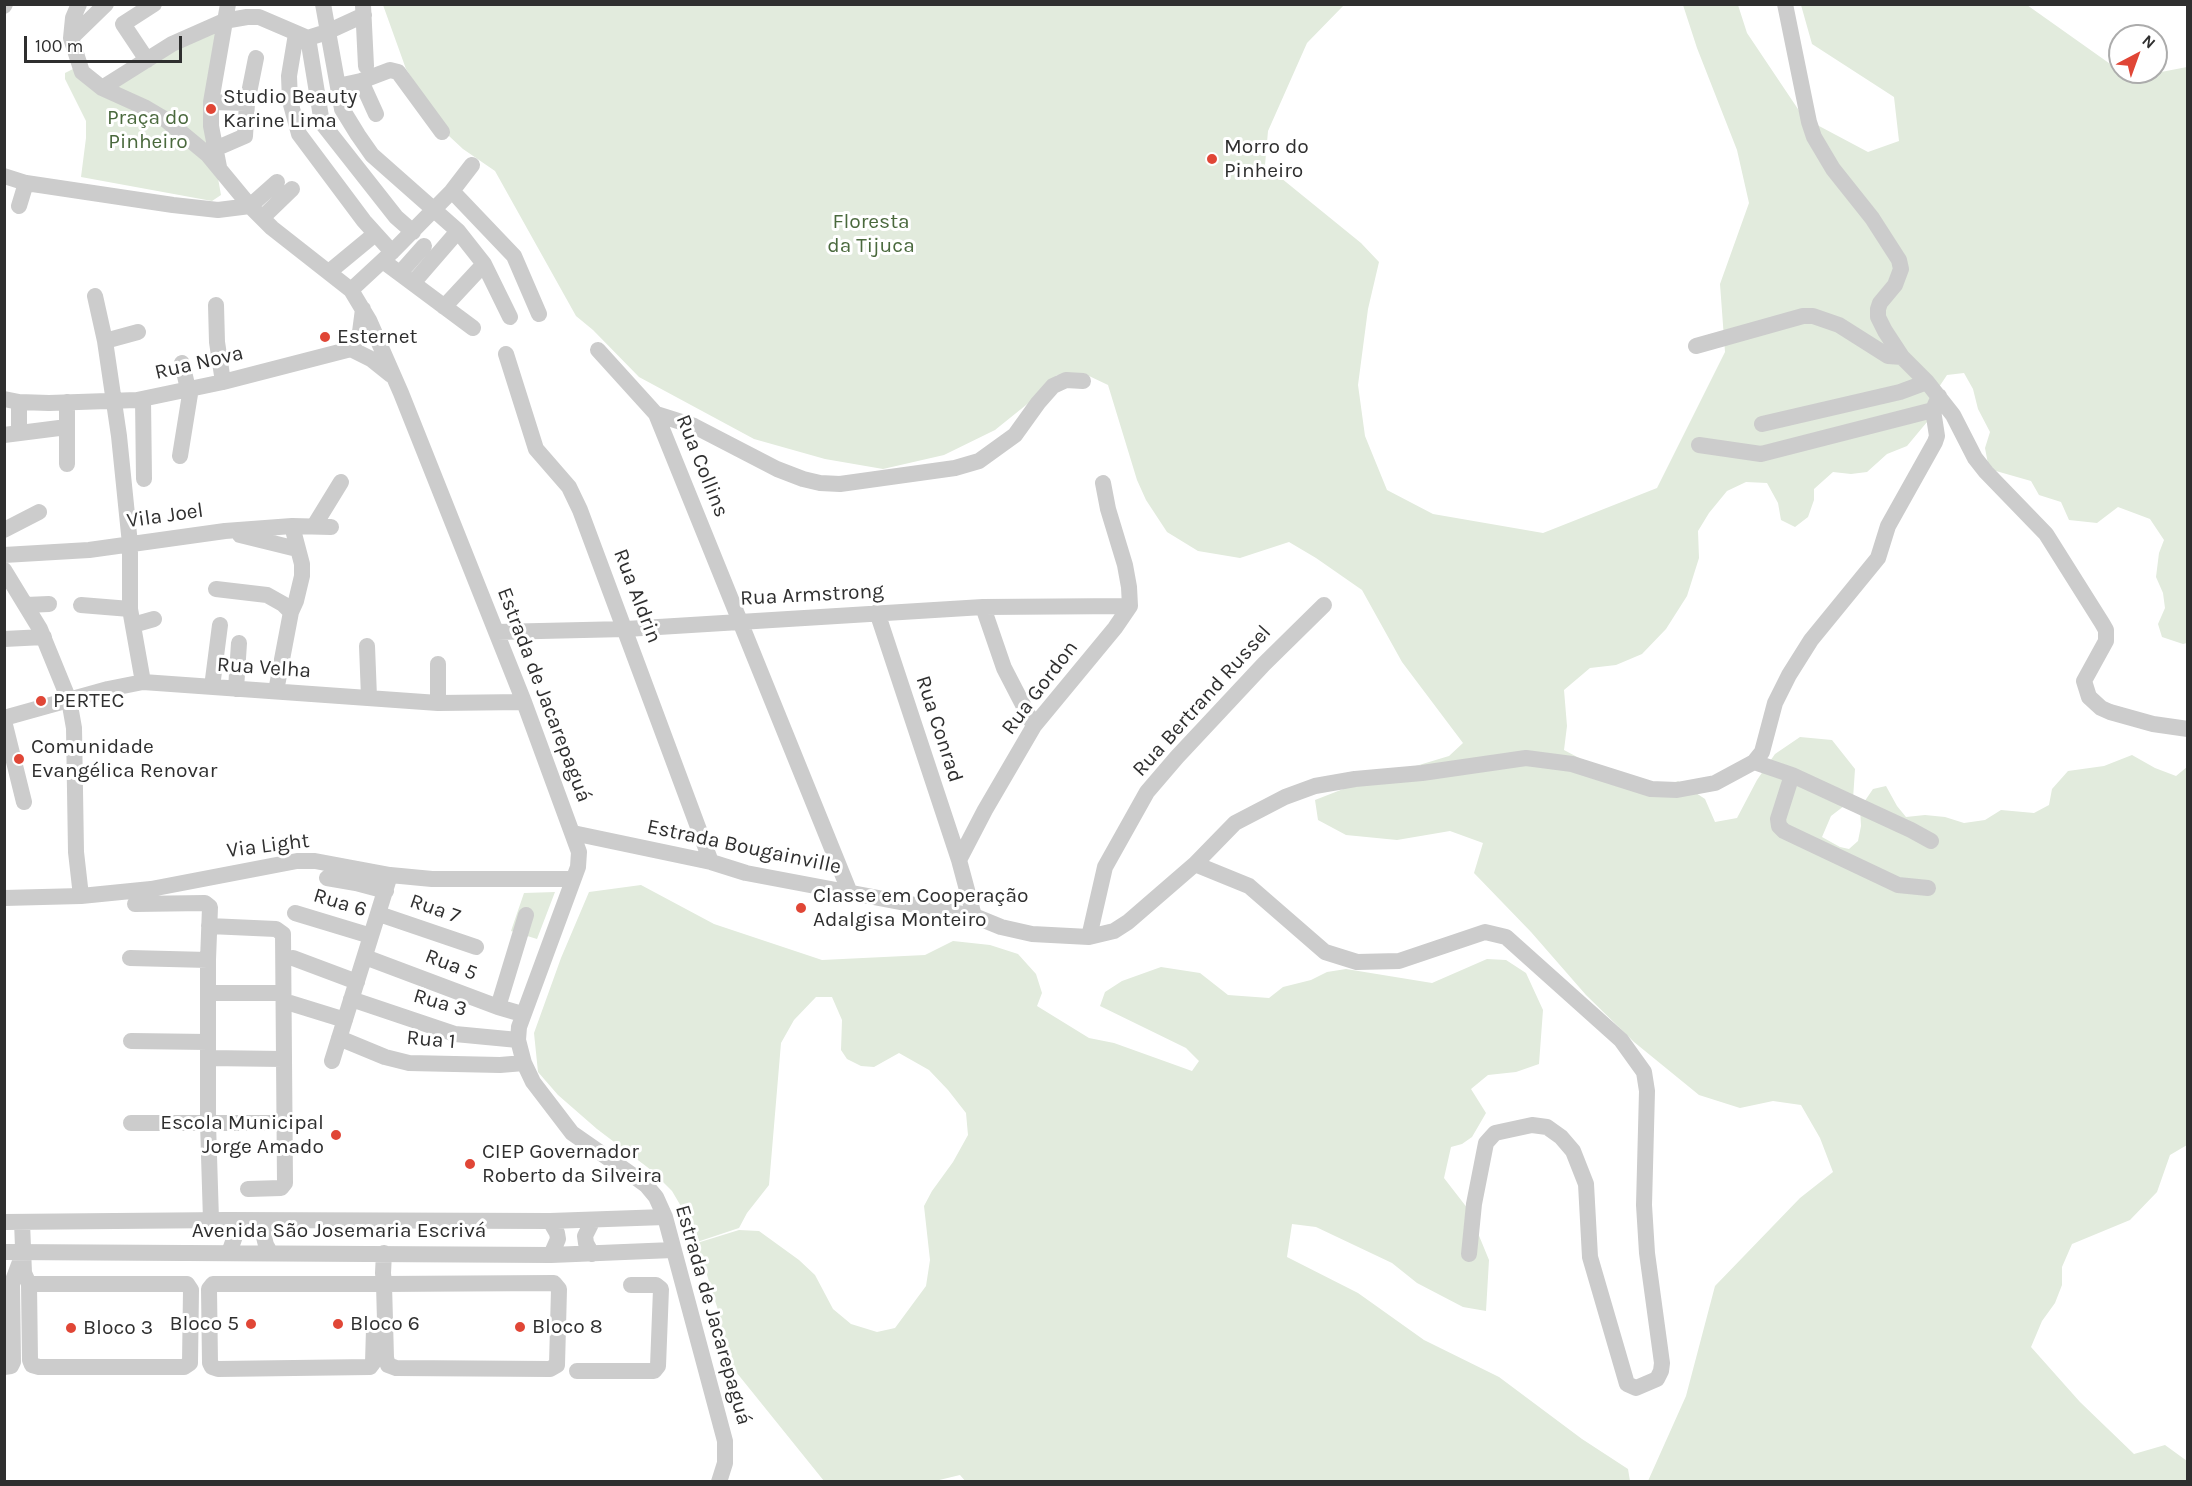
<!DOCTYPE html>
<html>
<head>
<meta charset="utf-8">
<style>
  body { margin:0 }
  #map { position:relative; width:2192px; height:1486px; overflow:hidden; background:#fff; font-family:Karla,sans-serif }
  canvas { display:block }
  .frame { position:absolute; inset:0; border:6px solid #2f2f2f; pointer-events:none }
  .north { position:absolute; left:2108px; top:24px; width:60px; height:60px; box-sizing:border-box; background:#fff; border:2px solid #acacac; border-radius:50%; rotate:41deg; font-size:16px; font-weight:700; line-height:24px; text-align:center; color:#2f2f2f }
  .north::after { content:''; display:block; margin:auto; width:21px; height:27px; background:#e04636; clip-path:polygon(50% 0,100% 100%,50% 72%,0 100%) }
  .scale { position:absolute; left:24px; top:36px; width:158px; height:27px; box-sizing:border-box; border:3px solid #2f2f2f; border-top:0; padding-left:8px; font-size:18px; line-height:21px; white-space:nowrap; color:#2f2f2f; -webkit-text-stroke:4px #fff; paint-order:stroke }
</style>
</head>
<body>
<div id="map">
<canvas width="2192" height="1486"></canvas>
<div class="frame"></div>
<div class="north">N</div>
<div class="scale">100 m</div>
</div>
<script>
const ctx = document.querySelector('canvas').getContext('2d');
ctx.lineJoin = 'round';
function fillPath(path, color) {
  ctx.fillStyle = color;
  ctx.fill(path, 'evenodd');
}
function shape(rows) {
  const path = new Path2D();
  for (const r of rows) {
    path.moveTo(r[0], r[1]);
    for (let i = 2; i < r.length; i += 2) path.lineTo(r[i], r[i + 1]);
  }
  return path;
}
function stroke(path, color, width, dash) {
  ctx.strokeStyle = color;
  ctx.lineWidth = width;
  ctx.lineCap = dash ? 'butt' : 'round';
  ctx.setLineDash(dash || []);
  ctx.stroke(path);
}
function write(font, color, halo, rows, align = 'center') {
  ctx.font = font + ' Karla,sans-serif';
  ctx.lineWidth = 6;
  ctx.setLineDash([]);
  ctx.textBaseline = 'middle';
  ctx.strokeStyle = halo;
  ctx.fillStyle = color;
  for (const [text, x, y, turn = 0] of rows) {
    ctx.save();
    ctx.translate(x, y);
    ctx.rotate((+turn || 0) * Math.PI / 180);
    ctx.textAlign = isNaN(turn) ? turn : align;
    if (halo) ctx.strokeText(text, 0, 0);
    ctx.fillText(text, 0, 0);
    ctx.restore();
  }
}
const green = shape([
  [383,5,1344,5,1307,43,1268,131,1265,165,1361,243,1379,262,1368,309,1358,385,1365,436,1387,490,1433,514,1543,533,1657,488,1725,352,1720,284,1749,203,1737,150,1697,48,1683,5,1738,5,1747,33,1804,118,1868,152,1899,141,1894,97,1812,44,1801,5,2027,5,2130,78,2187,67,2187,643,2183,644,2162,637,2158,624,2165,608,2163,593,2156,577,2159,553,2164,540,2150,519,2118,507,2097,523,2069,520,2061,502,2039,495,2031,481,1989,469,1985,448,1990,432,1978,409,1973,389,1964,373,1947,375,1937,390,1937,410,1907,446,1887,454,1867,472,1851,474,1833,472,1814,489,1814,500,1808,517,1795,527,1781,520,1778,503,1767,483,1746,482,1727,491,1709,513,1698,531,1699,558,1687,596,1666,629,1642,654,1616,665,1590,668,1564,690,1567,726,1564,750,1613,776,1656,789,1678,781,1705,799,1715,822,1737,818,1757,780,1775,754,1800,737,1832,740,1855,769,1853,799,1831,816,1822,837,1840,847,1849,849,1858,841,1861,826,1860,808,1873,789,1886,786,1897,806,1906,817,1925,815,1945,817,1964,823,1985,820,2001,810,2034,813,2049,805,2052,789,2068,771,2104,766,2132,755,2155,768,2176,776,2187,767,2187,1145,2170,1155,2157,1192,2130,1220,2072,1244,2062,1267,2062,1285,2055,1303,2042,1321,2031,1347,2080,1402,2134,1454,2165,1445,2187,1461,2187,1481,1648,1481,1686,1396,1715,1286,1800,1198,1833,1172,1820,1138,1801,1105,1773,1101,1740,1108,1699,1095,1634,1042,1586,995,1531,932,1474,873,1483,843,1450,831,1397,840,1346,835,1318,820,1315,800,1356,784,1449,756,1463,743,1402,662,1362,590,1316,558,1289,542,1240,558,1198,551,1167,532,1146,500,1137,480,1108,385,1087,375,1057,375,1041,393,995,430,944,455,883,469,825,459,754,439,639,377,593,330,576,316,495,171,463,149,449,136,406,69],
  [217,26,218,178,221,195,212,201,81,177,86,138,86,121,65,79,65,73,73,69,95,87],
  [641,885,714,924,822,960,925,955,953,941,990,945,1018,954,1036,974,1042,993,1037,1006,1089,1038,1114,1043,1192,1071,1199,1061,1186,1048,1100,1006,1105,992,1122,981,1161,967,1200,973,1228,995,1269,998,1283,987,1311,980,1327,972,1346,969,1432,983,1487,959,1506,960,1526,973,1543,1010,1539,1064,1516,1072,1488,1075,1471,1089,1486,1113,1472,1137,1462,1144,1451,1147,1444,1178,1468,1209,1489,1260,1486,1311,1463,1307,1417,1283,1392,1263,1316,1227,1292,1224,1287,1257,1358,1293,1424,1340,1499,1377,1582,1439,1628,1469,1630,1481,966,1482,960,1475,931,1482,824,1481,724,1357,717,1335,718,1310,697,1243,739,1230,759,1231,799,1260,815,1275,833,1309,851,1324,877,1332,895,1328,926,1286,930,1260,924,1206,932,1191,953,1162,968,1135,966,1113,948,1090,929,1070,899,1053,874,1067,861,1066,847,1059,841,1050,842,1020,832,997,816,997,794,1020,781,1043,769,1185,747,1213,739,1228,697,1242,692,1225,672,1191,651,1170,597,1129,558,1095,538,1072,534,1033,561,958,589,892],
  [555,892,537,939,511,931,524,893]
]);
const minor = shape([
  [79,4,73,18,71,38,82,72,102,88,144,107,166,120,207,154,250,206,272,228,351,290,369,320,401,393,524,702,579,852,578,867,519,1027,518,1040,524,1063,533,1082,572,1133,628,1172,646,1185,656,1197,665,1217,725,1441,725,1463,719,1482],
  [323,4,342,109,358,135,372,155,458,231,484,264,510,317],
  [1785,4,1809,122,1814,137,1833,169,1872,218,1899,260,1901,269,1895,285,1880,303,1878,309,1878,317,1885,331,1902,357,1927,382,1953,415,1975,458,1986,472,2046,534,2102,623,2106,630,2106,641,2084,681,2089,697,2101,708,2110,712,2153,724,2188,729],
  [363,5,366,66],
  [4,6,5,4],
  [123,24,147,60],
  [123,24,154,4],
  [296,34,289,76,290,101,299,134,364,221,392,252],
  [71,38,106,4],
  [308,38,322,123,396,217,413,232],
  [361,81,390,70,398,72,442,132],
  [338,86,361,81,376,114],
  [102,88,172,44,224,21,247,17,259,17,308,38,327,32,364,15],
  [211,102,247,103],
  [215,149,245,136,247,103,256,58],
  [219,167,211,126,211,102,228,4],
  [4,176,26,183,173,205,218,210,250,206,277,182],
  [452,191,472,165],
  [19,206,26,183],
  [262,218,292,189],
  [383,261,473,328],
  [329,272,375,234],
  [400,273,424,246],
  [413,283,458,231],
  [351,290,392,252,452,191,514,256,539,314],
  [95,296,105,341,119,436,130,544,130,609,143,682],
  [216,305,217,342,223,382],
  [444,307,484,264],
  [105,341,138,332],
  [1696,346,1803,316,1813,316,1839,325,1888,356,1902,357],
  [351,349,360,332,363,309],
  [598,350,656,414,850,893],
  [506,354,536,449,569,487,580,510,711,862],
  [182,363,188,389],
  [4,399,19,402,49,403,137,400,223,382,351,349,371,359,391,375],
  [143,399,144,479],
  [656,414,694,426,777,469,803,479,820,483,840,484,955,468,979,461,1015,435,1038,403,1053,386,1066,380,1083,381],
  [1762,424,1900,392,1927,382],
  [19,433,19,402],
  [4,435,67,427],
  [1699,445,1761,454,1933,410],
  [180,456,191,388],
  [67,464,67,402],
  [314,526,341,482],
  [4,530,39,512],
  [240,535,297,549],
  [4,555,89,550,225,531,292,526,331,527],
  [4,570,40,629,69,700,74,728,76,852,81,896],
  [216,589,267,595,283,604,291,612,276,691],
  [26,605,49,604],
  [81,605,130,609],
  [983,607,1004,668,1034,726],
  [291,612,296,601,302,576,302,564,292,526],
  [877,612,959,860],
  [133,625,154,619],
  [497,632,626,629,983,607,1130,606],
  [4,639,44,637],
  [367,646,369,697],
  [438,664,438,703],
  [212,687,220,625],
  [236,689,239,643],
  [4,718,108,689,143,682,438,703,524,702],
  [4,721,24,802],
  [1754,762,1792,775,1911,830,1931,841],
  [1792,775,1778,819,1779,826,1784,831,1898,885,1928,888],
  [573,833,711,862,746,873,974,916,1001,927,1032,934,1089,937,1114,931,1128,922,1195,864,1235,823,1285,797,1315,786,1355,779,1422,773,1526,758,1572,764,1651,789,1677,790,1715,783,1754,762,1762,752,1775,703,1789,675,1811,640,1878,558,1888,526,1935,442,1937,436,1933,410,1939,396],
  [1195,864,1249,886,1325,952,1357,962,1399,961,1485,932,1506,937,1621,1040,1644,1072,1647,1091,1644,1205,1647,1253,1662,1363,1661,1371,1657,1379,1636,1388,1627,1384,1590,1257,1586,1184,1573,1151,1561,1137,1547,1127,1532,1125,1495,1133,1486,1143,1474,1204,1469,1254],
  [327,878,356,883,386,891],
  [4,898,81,896,151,889,297,861,315,861,390,875,432,879,573,879],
  [135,904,205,903,210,907,208,960,208,1123,211,1220],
  [295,913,371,936],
  [379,914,476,947],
  [974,916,959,860,985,810,1034,726,1115,628,1130,606,1129,587,1125,565,1108,509,1103,483],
  [209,926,276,929,283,934,285,1183,281,1188,248,1189],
  [1089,937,1105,867,1147,792,1177,757,1264,664,1324,605],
  [365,957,498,1007,522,1014],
  [130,958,208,960],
  [293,958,357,982],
  [208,993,283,993],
  [351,999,455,1034,518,1040],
  [290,1003,345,1020],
  [498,1007,526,915],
  [339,1038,385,1057,409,1063,500,1065,524,1063],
  [131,1041,208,1042],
  [208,1058,283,1059],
  [332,1061,390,875],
  [131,1123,285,1123],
  [226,1220,233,1227,235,1236,229,1253],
  [270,1221,265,1228,264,1237,266,1245,270,1252],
  [550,1221,557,1233,558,1239,551,1255],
  [4,1222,226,1220,550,1221,665,1217],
  [22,1222,24,1273,29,1284,30,1360,32,1365,39,1367,184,1367,190,1363,191,1290,187,1284,29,1284],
  [4,1252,551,1255,673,1250],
  [384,1253,383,1273,384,1284,386,1358,388,1365,396,1368,550,1369,557,1365,559,1289,554,1283,384,1284],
  [592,1254,586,1243,585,1236,593,1220],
  [374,1329,373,1363,370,1367,218,1369,212,1367,210,1363,209,1289,213,1284,376,1284],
  [4,1367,11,1366,13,1362,12,1283,21,1259],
  [577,1371,654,1371,658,1366,661,1289,656,1285,631,1285]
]);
const markers = [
  [211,109,6,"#e04636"],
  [1212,159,6,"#e04636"],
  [325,337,6,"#e04636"],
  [41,701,6,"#e04636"],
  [19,759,6,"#e04636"],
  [801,908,6,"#e04636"],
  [336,1135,6,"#e04636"],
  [470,1164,6,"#e04636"],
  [251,1324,6,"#e04636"],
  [338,1324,6,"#e04636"],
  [520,1327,6,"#e04636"],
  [71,1328,6,"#e04636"]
];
const poiNames = [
  ["Studio Beauty",223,97],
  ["Karine Lima",223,121],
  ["Morro do",1224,147],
  ["Pinheiro",1224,171],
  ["Esternet",337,337],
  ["PERTEC",53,701],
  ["Comunidade",31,747],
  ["Evangélica Renovar",31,771],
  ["Classe em Cooperação",813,896],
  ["Adalgisa Monteiro",813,920],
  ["Escola Municipal",324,1123,"right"],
  ["Jorge Amado",324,1147,"right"],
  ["CIEP Governador",482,1152],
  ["Roberto da Silveira",482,1176],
  ["Bloco 5",239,1324,"right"],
  ["Bloco 6",350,1324],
  ["Bloco 8",532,1327],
  ["Bloco 3",83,1328]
];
const parkNames = [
  ["Praça do",148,118],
  ["Pinheiro",148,142],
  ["Floresta",871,222],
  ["da Tijuca",871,246]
];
const streetNames = [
  ["Rua Nova",199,363,-13],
  ["Rua Collins",702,466,68],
  ["Vila Joel",165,516,-8],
  ["Rua Armstrong",812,595,-3],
  ["Rua Aldrin",637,596,69],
  ["Rua Velha",264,668,4],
  ["Rua Gordon",1040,688,-53],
  ["Estrada de Jacarepaguá",544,695,69],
  ["Rua Bertrand Russel",1202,701,-48],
  ["Rua Conrad",939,729,72],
  ["Via Light",268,846,-7],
  ["Estrada Bougainville",744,847,12],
  ["Rua 6",340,903,17],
  ["Rua 7",435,909,19],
  ["Rua 5",451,965,21],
  ["Rua 3",440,1003,16],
  ["Rua 1",431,1040,5],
  ["Avenida São Josemaria Escrivá",339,1231],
  ["Estrada de Jacarepaguá",713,1315,74]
];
fillPath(green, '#e2ebdd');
stroke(minor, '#ccc', 16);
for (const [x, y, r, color] of markers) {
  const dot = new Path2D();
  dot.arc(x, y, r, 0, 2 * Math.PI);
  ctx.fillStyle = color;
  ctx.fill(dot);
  stroke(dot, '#fff', 2);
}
write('21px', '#2f2f2f', '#fff', poiNames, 'left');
write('21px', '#4a693d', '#fff', parkNames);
write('21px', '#2f2f2f', '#fff', streetNames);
</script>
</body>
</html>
